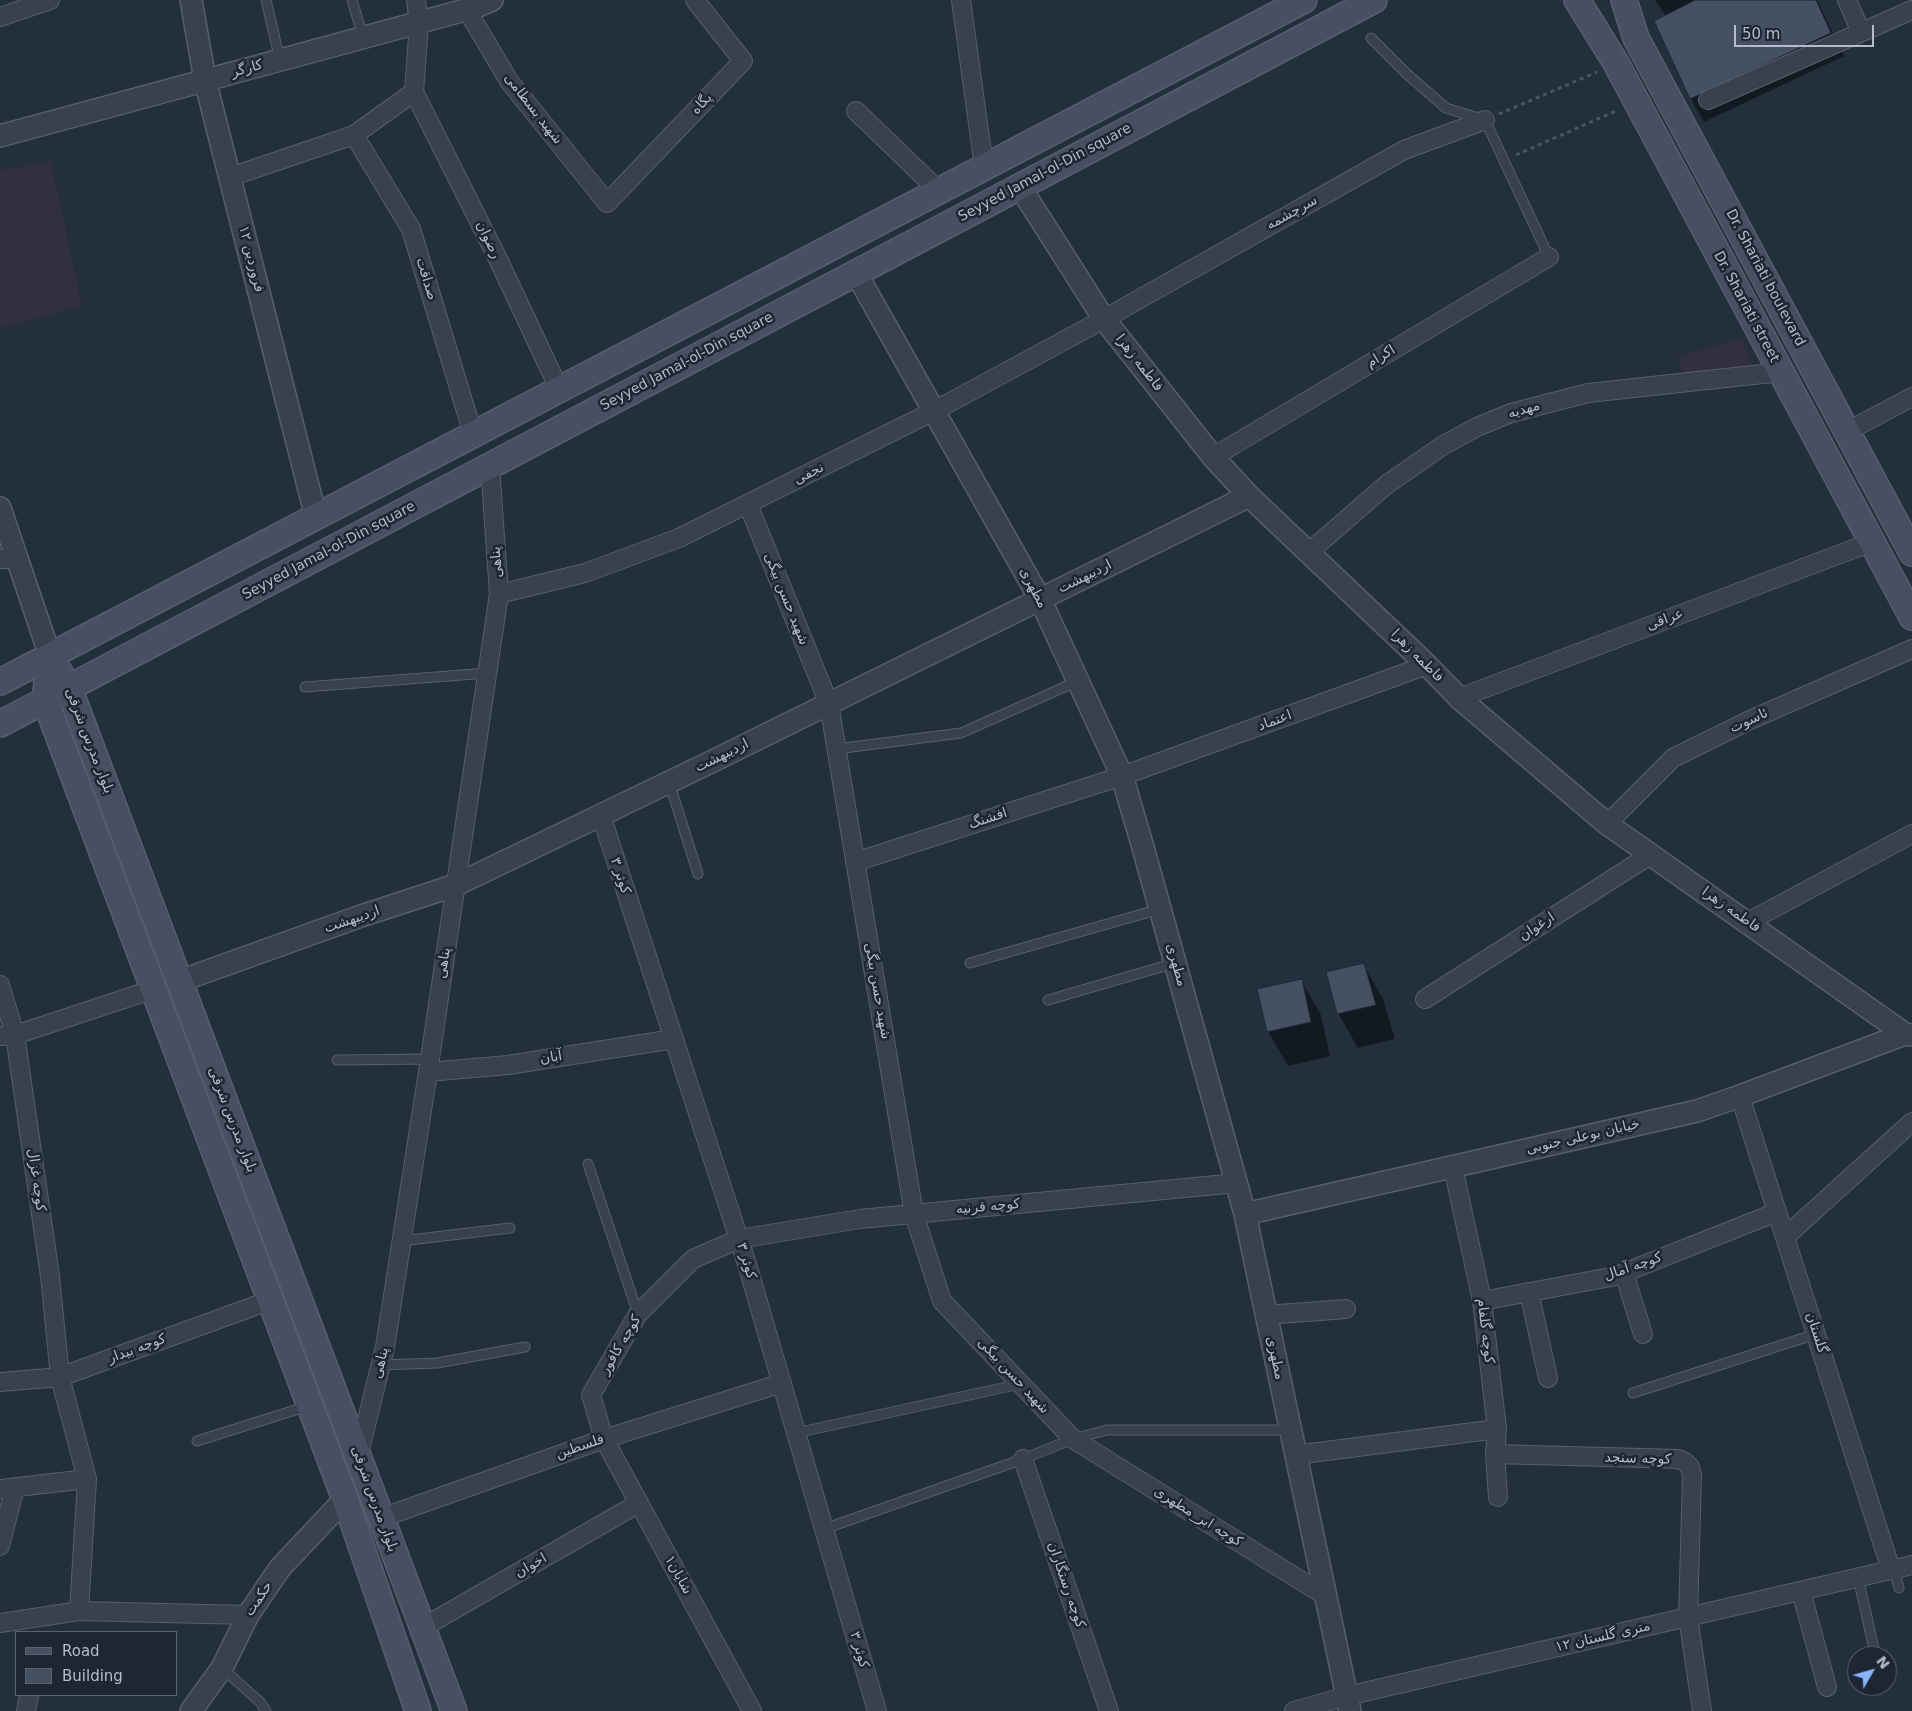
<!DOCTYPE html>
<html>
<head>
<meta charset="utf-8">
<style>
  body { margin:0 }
  #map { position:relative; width:1912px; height:1711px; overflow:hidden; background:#242f3e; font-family:"DejaVu Sans",sans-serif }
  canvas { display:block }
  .legend { position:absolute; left:15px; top:1631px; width:162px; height:65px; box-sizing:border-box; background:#1d2633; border:1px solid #59626f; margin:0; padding:6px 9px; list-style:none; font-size:15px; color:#b4bcc9 }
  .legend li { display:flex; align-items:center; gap:10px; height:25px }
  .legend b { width:25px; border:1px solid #59626f }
  .north { position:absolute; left:1847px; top:1646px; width:50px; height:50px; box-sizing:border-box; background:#1d2633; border:1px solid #59626f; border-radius:50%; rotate:52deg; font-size:14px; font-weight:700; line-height:20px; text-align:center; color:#b4bcc9 }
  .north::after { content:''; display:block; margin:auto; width:18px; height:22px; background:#8ab4f8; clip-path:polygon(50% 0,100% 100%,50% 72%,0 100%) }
  .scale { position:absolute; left:1734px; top:25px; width:140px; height:22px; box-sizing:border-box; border:2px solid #b4bcc9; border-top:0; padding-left:6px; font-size:15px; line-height:18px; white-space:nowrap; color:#b4bcc9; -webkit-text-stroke:4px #1d2633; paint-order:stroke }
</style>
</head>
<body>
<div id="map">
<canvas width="1912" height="1711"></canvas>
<ul class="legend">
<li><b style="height:6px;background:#465061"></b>Road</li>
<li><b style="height:14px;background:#455162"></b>Building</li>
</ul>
<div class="north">N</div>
<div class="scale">50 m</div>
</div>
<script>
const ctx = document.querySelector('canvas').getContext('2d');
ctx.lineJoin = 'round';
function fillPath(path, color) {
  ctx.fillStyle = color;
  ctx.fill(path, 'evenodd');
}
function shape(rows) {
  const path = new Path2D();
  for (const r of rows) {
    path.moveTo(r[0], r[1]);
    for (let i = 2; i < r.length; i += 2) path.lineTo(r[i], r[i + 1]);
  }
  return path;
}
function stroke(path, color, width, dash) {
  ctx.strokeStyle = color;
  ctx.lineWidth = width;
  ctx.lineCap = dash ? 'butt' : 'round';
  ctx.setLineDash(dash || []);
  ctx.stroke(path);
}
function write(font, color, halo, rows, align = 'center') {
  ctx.font = font + ' "DejaVu Sans",Vazirmatn,sans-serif';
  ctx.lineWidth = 5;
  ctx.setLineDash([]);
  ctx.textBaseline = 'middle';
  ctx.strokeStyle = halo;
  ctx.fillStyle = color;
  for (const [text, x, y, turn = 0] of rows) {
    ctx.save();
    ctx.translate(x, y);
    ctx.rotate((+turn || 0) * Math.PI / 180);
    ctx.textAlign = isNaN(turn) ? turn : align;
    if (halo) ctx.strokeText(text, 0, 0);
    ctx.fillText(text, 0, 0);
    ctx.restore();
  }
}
const medical = shape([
  [51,162,82,306,0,328,0,170],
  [1742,338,1752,368,1687,388,1678,357]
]);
const shadow = shape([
  [1655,0,1817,0,1844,56,1704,122,1691,99,1666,16],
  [1363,964,1383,999,1395,1039,1358,1048,1338,1013],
  [1301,980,1321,1015,1330,1056,1288,1066,1268,1031]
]);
const building = shape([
  [1695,0,1816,0,1831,33,1690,99,1654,21,1695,0],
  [1364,963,1376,1005,1337,1014,1326,972,1364,963],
  [1302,979,1311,1022,1267,1032,1257,989,1302,979]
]);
const path = shape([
  [1499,114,1597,72],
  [1516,155,1618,110]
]);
const service = shape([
  [266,0,280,60],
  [352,0,363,37],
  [1371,38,1407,74,1446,108,1485,120,1549,257],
  [305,687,488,673],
  [836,749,961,733,1078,681],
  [669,782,698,874],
  [970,963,1160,909],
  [1048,1000,1175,963],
  [337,1060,430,1059],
  [588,1164,638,1314],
  [401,1241,510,1228],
  [380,1365,437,1363,525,1347],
  [1633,1393,1816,1334],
  [796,1433,1020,1384],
  [197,1441,308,1406],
  [824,1529,1023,1459,1073,1439,1107,1430,1290,1430],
  [1894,1569,1899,1588],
  [1858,1577,1874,1649],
  [222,1668,260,1702,266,1711]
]);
const minor = shape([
  [961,0,984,167],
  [1847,0,1861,32],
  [467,10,509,81,607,203,743,61,695,0],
  [0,17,50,0],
  [414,92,497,257,559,389],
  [1708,100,1912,10],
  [856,111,939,191],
  [354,135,411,229,473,434],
  [230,177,354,135,414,92,419,23,416,0],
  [1848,431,1912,397],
  [1213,457,1549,257],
  [748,504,829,704,914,1214,942,1301,1073,1439,1324,1595],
  [1309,552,1386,485,1442,446,1477,427,1511,413,1588,393,1781,372],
  [0,559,17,559],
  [499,594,585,573,679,538,934,411,1104,319,1404,150,1485,120],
  [1459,698,1872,542],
  [601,815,747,1264,877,1711],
  [1607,824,1673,758,1750,720,1912,649],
  [855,862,1122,776,1427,665],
  [1748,922,1912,834],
  [0,985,15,1035,50,1276,60,1377,87,1479,79,1611,248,1615],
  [1425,999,1650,855],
  [0,1036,15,1035,154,989],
  [428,1072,508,1065,674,1039],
  [1740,1096,1891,1570],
  [1453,1167,1482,1301,1497,1429,1495,1454,1498,1497],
  [1785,1237,1912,1122],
  [1624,1273,1643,1334],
  [1529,1292,1548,1378],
  [1482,1301,1616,1276,1777,1212],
  [1266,1315,1346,1309],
  [0,1382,60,1377,271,1300],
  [1495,1454,1678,1459,1685,1462,1690,1467,1692,1476,1688,1617,1702,1711],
  [1295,1455,1497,1429],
  [358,1457,385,1347,428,1072,499,594,490,466],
  [1023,1459,1109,1711],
  [0,1489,87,1479],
  [381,1518,604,1439,782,1383],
  [0,1546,15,1487],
  [1801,1591,1827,1687],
  [0,1623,79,1611],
  [422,1628,639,1503],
  [26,1711,29,1695],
  [752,1711,604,1439,591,1395,638,1314,693,1259,739,1239,860,1219,1237,1183],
  [1294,1711,1347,1696,1912,1565]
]);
const tertiary = shape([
  [191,0,205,80,316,517],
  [0,136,476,7,492,0],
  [1020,187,1104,319,1213,457,1249,496,1427,665,1459,698,1607,824,1905,1034],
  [856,273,1040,599,1122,776,1142,844,1245,1214,1350,1711],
  [0,508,50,656],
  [180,981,361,916,456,885,715,760,1249,496],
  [1245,1214,1697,1111,1740,1096,1905,1034,1912,1035],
  [191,1711,222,1668,248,1615,280,1568,345,1499]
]);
const secondary = shape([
  [1577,0,1616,63,1912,617],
  [1624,0,1636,38,1912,553],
  [50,656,69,688,454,1711],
  [0,682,1304,0],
  [47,683,45,700,345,1499,418,1711],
  [0,724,1374,0]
]);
const streetNames = [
  ["کارگر",247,69,-15],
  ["پگاه",702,104,-46],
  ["شهید بسطامی",533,109,52],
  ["Seyyed Jamal-ol-Din square",1045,173,-28],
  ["سرچشمه",1292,213,-29],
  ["رضوان",488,240,64],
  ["۱۲ فروردین",251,259,76],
  ["Dr. Shariati boulevard",1765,278,62],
  ["صداقت",426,279,73],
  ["Dr. Shariati street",1746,307,62],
  ["اکرام",1381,357,-31],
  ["Seyyed Jamal-ol-Din square",687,362,-28],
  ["فاطمه زهرا",1139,363,52],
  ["مهدیه",1524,410,-16],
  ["نجفی",809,474,-27],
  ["Seyyed Jamal-ol-Din square",329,551,-28],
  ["پناهی",497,562,-94],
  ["اردیبهشت",1085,577,-26],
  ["مطهری",1033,588,62],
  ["شهید حسن بیگی",786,599,68],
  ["عراقی",1665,620,-21],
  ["فاطمه زهرا",1417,656,45],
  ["اعتماد",1275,721,-20],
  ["ئاسوت",1749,721,-25],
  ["بلوار مدرس شرقی",89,741,69],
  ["اردیبهشت",722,756,-26],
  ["افشنگ",988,819,-18],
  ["کوثر ۳",620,876,72],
  ["فاطمه زهرا",1731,910,35],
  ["اردیبهشت",352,920,-19],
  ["ارغوان",1537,927,-33],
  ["پناهی",444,963,-81],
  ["مطهری",1176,965,74],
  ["شهید حسن بیگی",877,991,80],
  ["آبان",551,1058,-9],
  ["بلوار مدرس شرقی",232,1120,69],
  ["خیابان بوعلی جنوبی",1583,1137,-13],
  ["کوچه غزال",36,1180,82],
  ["کوچه قرنیه",988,1207,-5],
  ["کوثر ۳",746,1261,73],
  ["کوچه آمال",1633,1267,-19],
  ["کوچه گلفام",1485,1331,83],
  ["گلستان",1816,1333,72],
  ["کوچه کافور",621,1345,-59],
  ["کوچه بیدار",137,1349,-20],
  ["مطهری",1275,1358,78],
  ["پناهی",381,1363,-77],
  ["شهید حسن بیگی",1013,1376,47],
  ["فلسطین",580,1447,-19],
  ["کوچه سنجد",1638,1459,2],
  ["بلوار مدرس شرقی",374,1499,70],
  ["کوچه ابر_مطهری",1198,1517,32],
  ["اخوان",531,1566,-30],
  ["شایان۱",678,1575,61],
  ["کوچه رستگاران",1066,1585,71],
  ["حکمت",259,1599,-56],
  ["۱۲ متری گلستان",1603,1637,-13],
  ["کوثر ۳",859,1650,74]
];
fillPath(medical, '#32303f');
fillPath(shadow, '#0007');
fillPath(building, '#455162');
stroke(building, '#1f2835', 1);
stroke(service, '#565f6c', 11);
stroke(minor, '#565f6c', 20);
stroke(tertiary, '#565f6c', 24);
stroke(secondary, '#565f6c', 28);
stroke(path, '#44595c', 3, [4, 4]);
stroke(service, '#38414e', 9);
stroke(minor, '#38414e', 18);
stroke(tertiary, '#38414e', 21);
stroke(secondary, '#465061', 25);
write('14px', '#b4bcc9', '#1d2633', streetNames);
</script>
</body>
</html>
